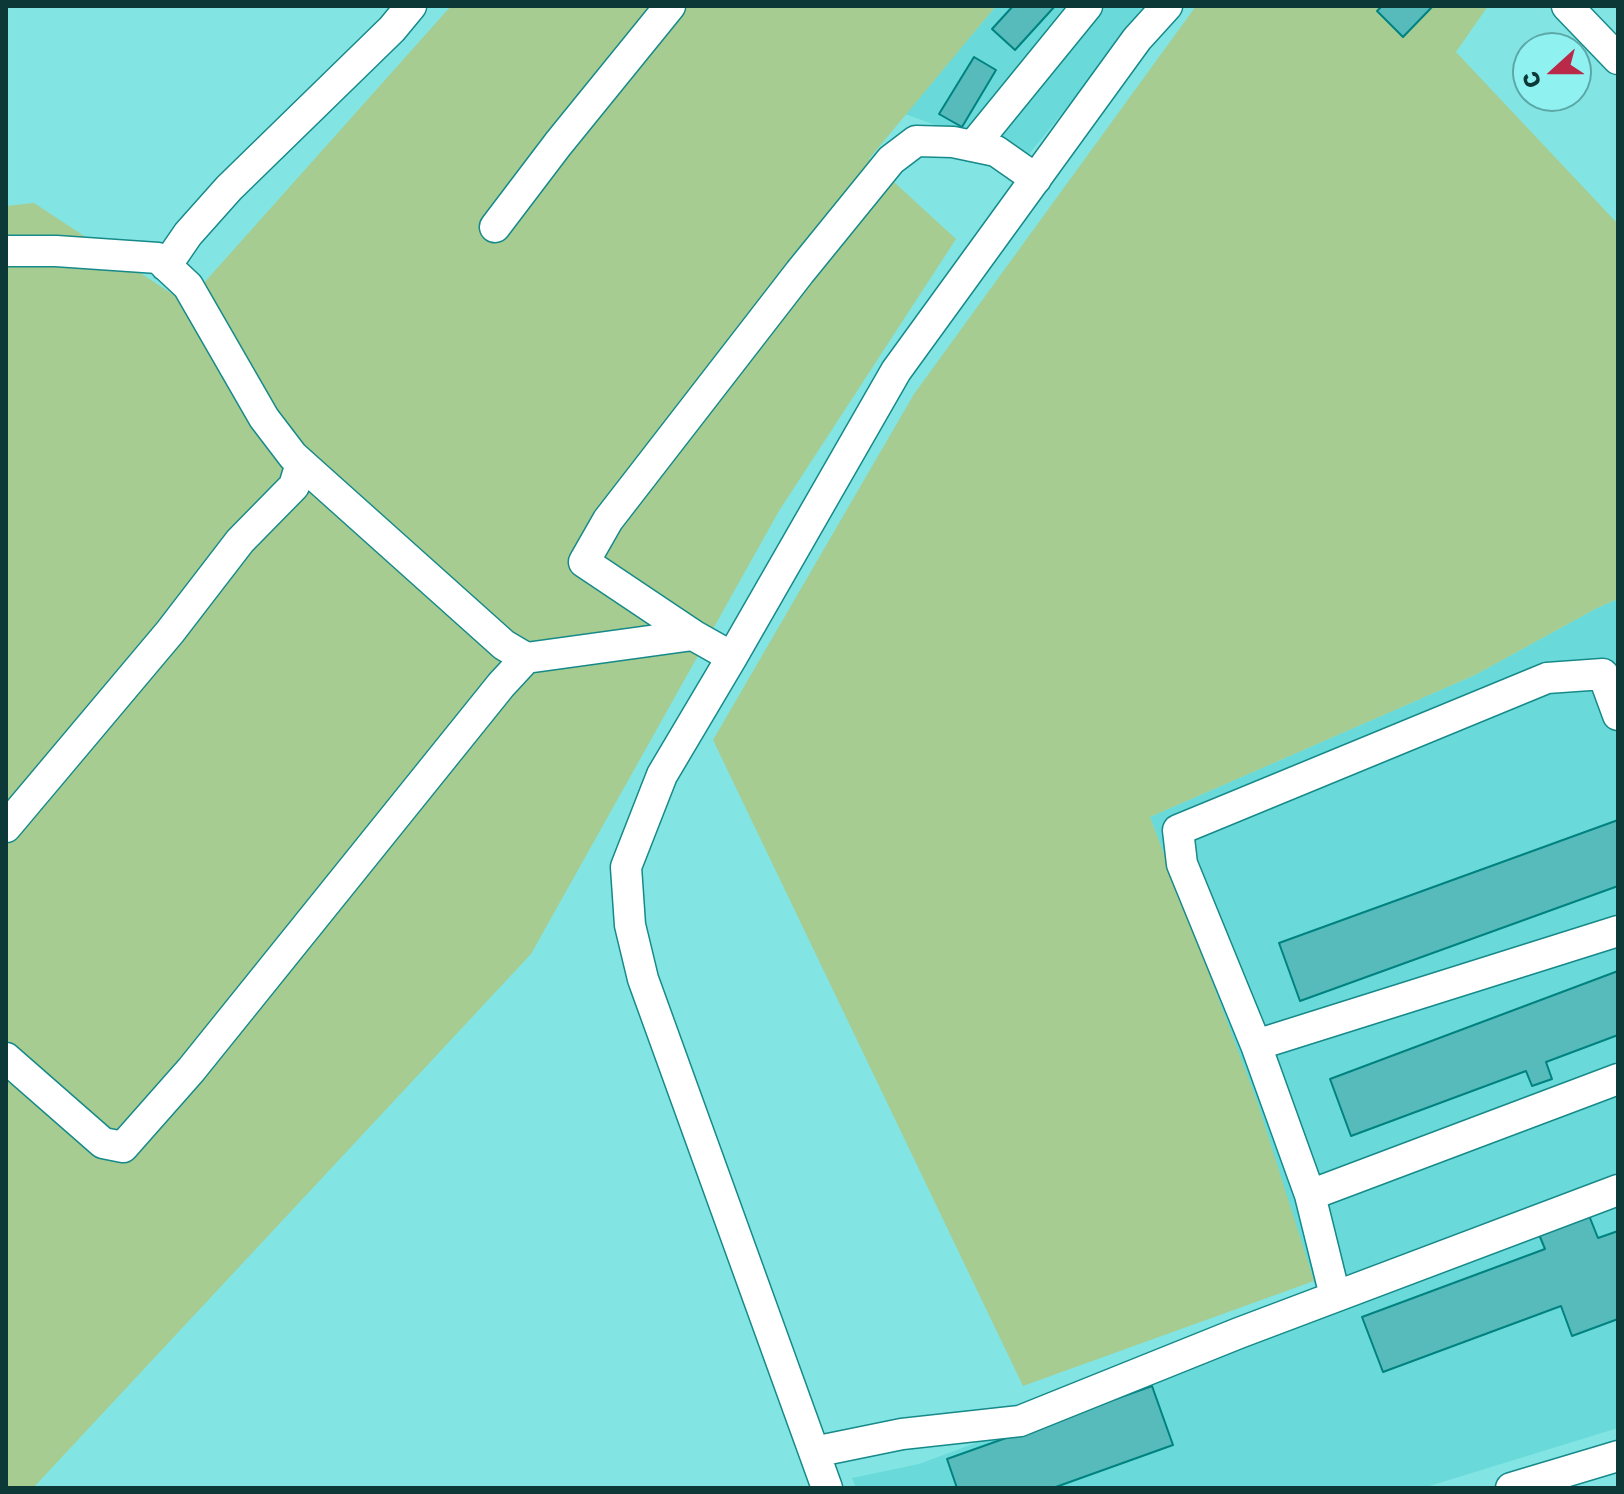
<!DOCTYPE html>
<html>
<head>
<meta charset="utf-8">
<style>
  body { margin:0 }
  #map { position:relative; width:1624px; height:1494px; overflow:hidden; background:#82e5e4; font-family:"Golos Text",sans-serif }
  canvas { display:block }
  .frame { position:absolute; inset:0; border:8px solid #0c3838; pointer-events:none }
  .north { position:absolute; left:1512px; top:32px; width:80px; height:80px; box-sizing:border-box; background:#8ff2f1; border:2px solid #5ba8a7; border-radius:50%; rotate:249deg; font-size:22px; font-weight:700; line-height:32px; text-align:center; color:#0c3838 }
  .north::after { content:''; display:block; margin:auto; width:28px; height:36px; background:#ba2948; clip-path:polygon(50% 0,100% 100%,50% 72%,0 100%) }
</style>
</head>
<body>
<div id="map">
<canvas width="1624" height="1494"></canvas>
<div class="frame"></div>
<div class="north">С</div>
</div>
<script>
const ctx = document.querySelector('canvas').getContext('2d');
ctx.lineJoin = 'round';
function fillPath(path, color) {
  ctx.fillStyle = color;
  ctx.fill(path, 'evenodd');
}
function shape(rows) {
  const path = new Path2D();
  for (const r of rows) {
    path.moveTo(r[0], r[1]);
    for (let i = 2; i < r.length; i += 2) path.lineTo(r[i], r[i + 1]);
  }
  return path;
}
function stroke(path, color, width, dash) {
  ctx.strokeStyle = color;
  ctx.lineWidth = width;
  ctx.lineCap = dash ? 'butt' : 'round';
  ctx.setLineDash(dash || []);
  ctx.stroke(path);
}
const built = shape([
  [996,6,1149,6,1026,158,905,114],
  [1618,599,1618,1428,1423,1488,856,1488,852,1478,919,1464,1324,1314,1256,1101,1150,817,1475,675,1597,608]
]);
const green = shape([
  [451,6,996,6,869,159,956,239,779,511,531,954,33,1488,6,1488,6,206,34,203,186,303],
  [1196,6,1488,6,1456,52,1618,224,1618,599,1597,608,1475,675,1150,817,1257,1101,1314,1281,1023,1386,713,740,914,394]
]);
const building = shape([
  [1013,6,1055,6,1015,50,992,29,1013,6],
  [1382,6,1433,6,1403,37,1377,11,1382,6],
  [974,57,996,70,962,127,939,114,974,57],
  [1618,820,1618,886,1300,1001,1279,943,1618,820],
  [1618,971,1618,1035,1546,1062,1552,1079,1532,1086,1526,1071,1351,1136,1330,1079,1618,971],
  [1588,1213,1598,1238,1618,1231,1618,1319,1572,1336,1561,1306,1383,1372,1362,1317,1545,1249,1538,1232,1588,1213],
  [1152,1386,1173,1445,1053,1488,957,1488,947,1459,1152,1386]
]);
const minor = shape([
  [1567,6,1618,59],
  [973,146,1087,6],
  [495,227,558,144,670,6],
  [6,251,56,251,158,258,188,286,264,418,293,456,504,645,526,658,693,635,732,657],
  [166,266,188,234,229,188,392,29,411,6],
  [693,635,584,562,608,520,800,272,891,160,916,141,953,142,996,151,1036,179],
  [6,827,170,632,240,541,294,486,301,463],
  [1256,1045,1618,931],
  [6,1058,103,1143,123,1147,191,1070,501,685,526,658],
  [1310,1195,1618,1079],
  [1335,1296,1310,1195,1256,1045,1182,864,1178,830,1547,678,1603,674,1618,715],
  [814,1452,902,1434,1020,1421,1239,1333,1618,1190],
  [827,1488,643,979,630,925,626,867,662,775,732,657,896,371,1137,39,1167,6],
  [1511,1488,1618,1456]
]);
fillPath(built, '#69dad9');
fillPath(green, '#a6cc91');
fillPath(building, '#56bbba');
stroke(building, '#008281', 2);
stroke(minor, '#168989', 33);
stroke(minor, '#fff', 30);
</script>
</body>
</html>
